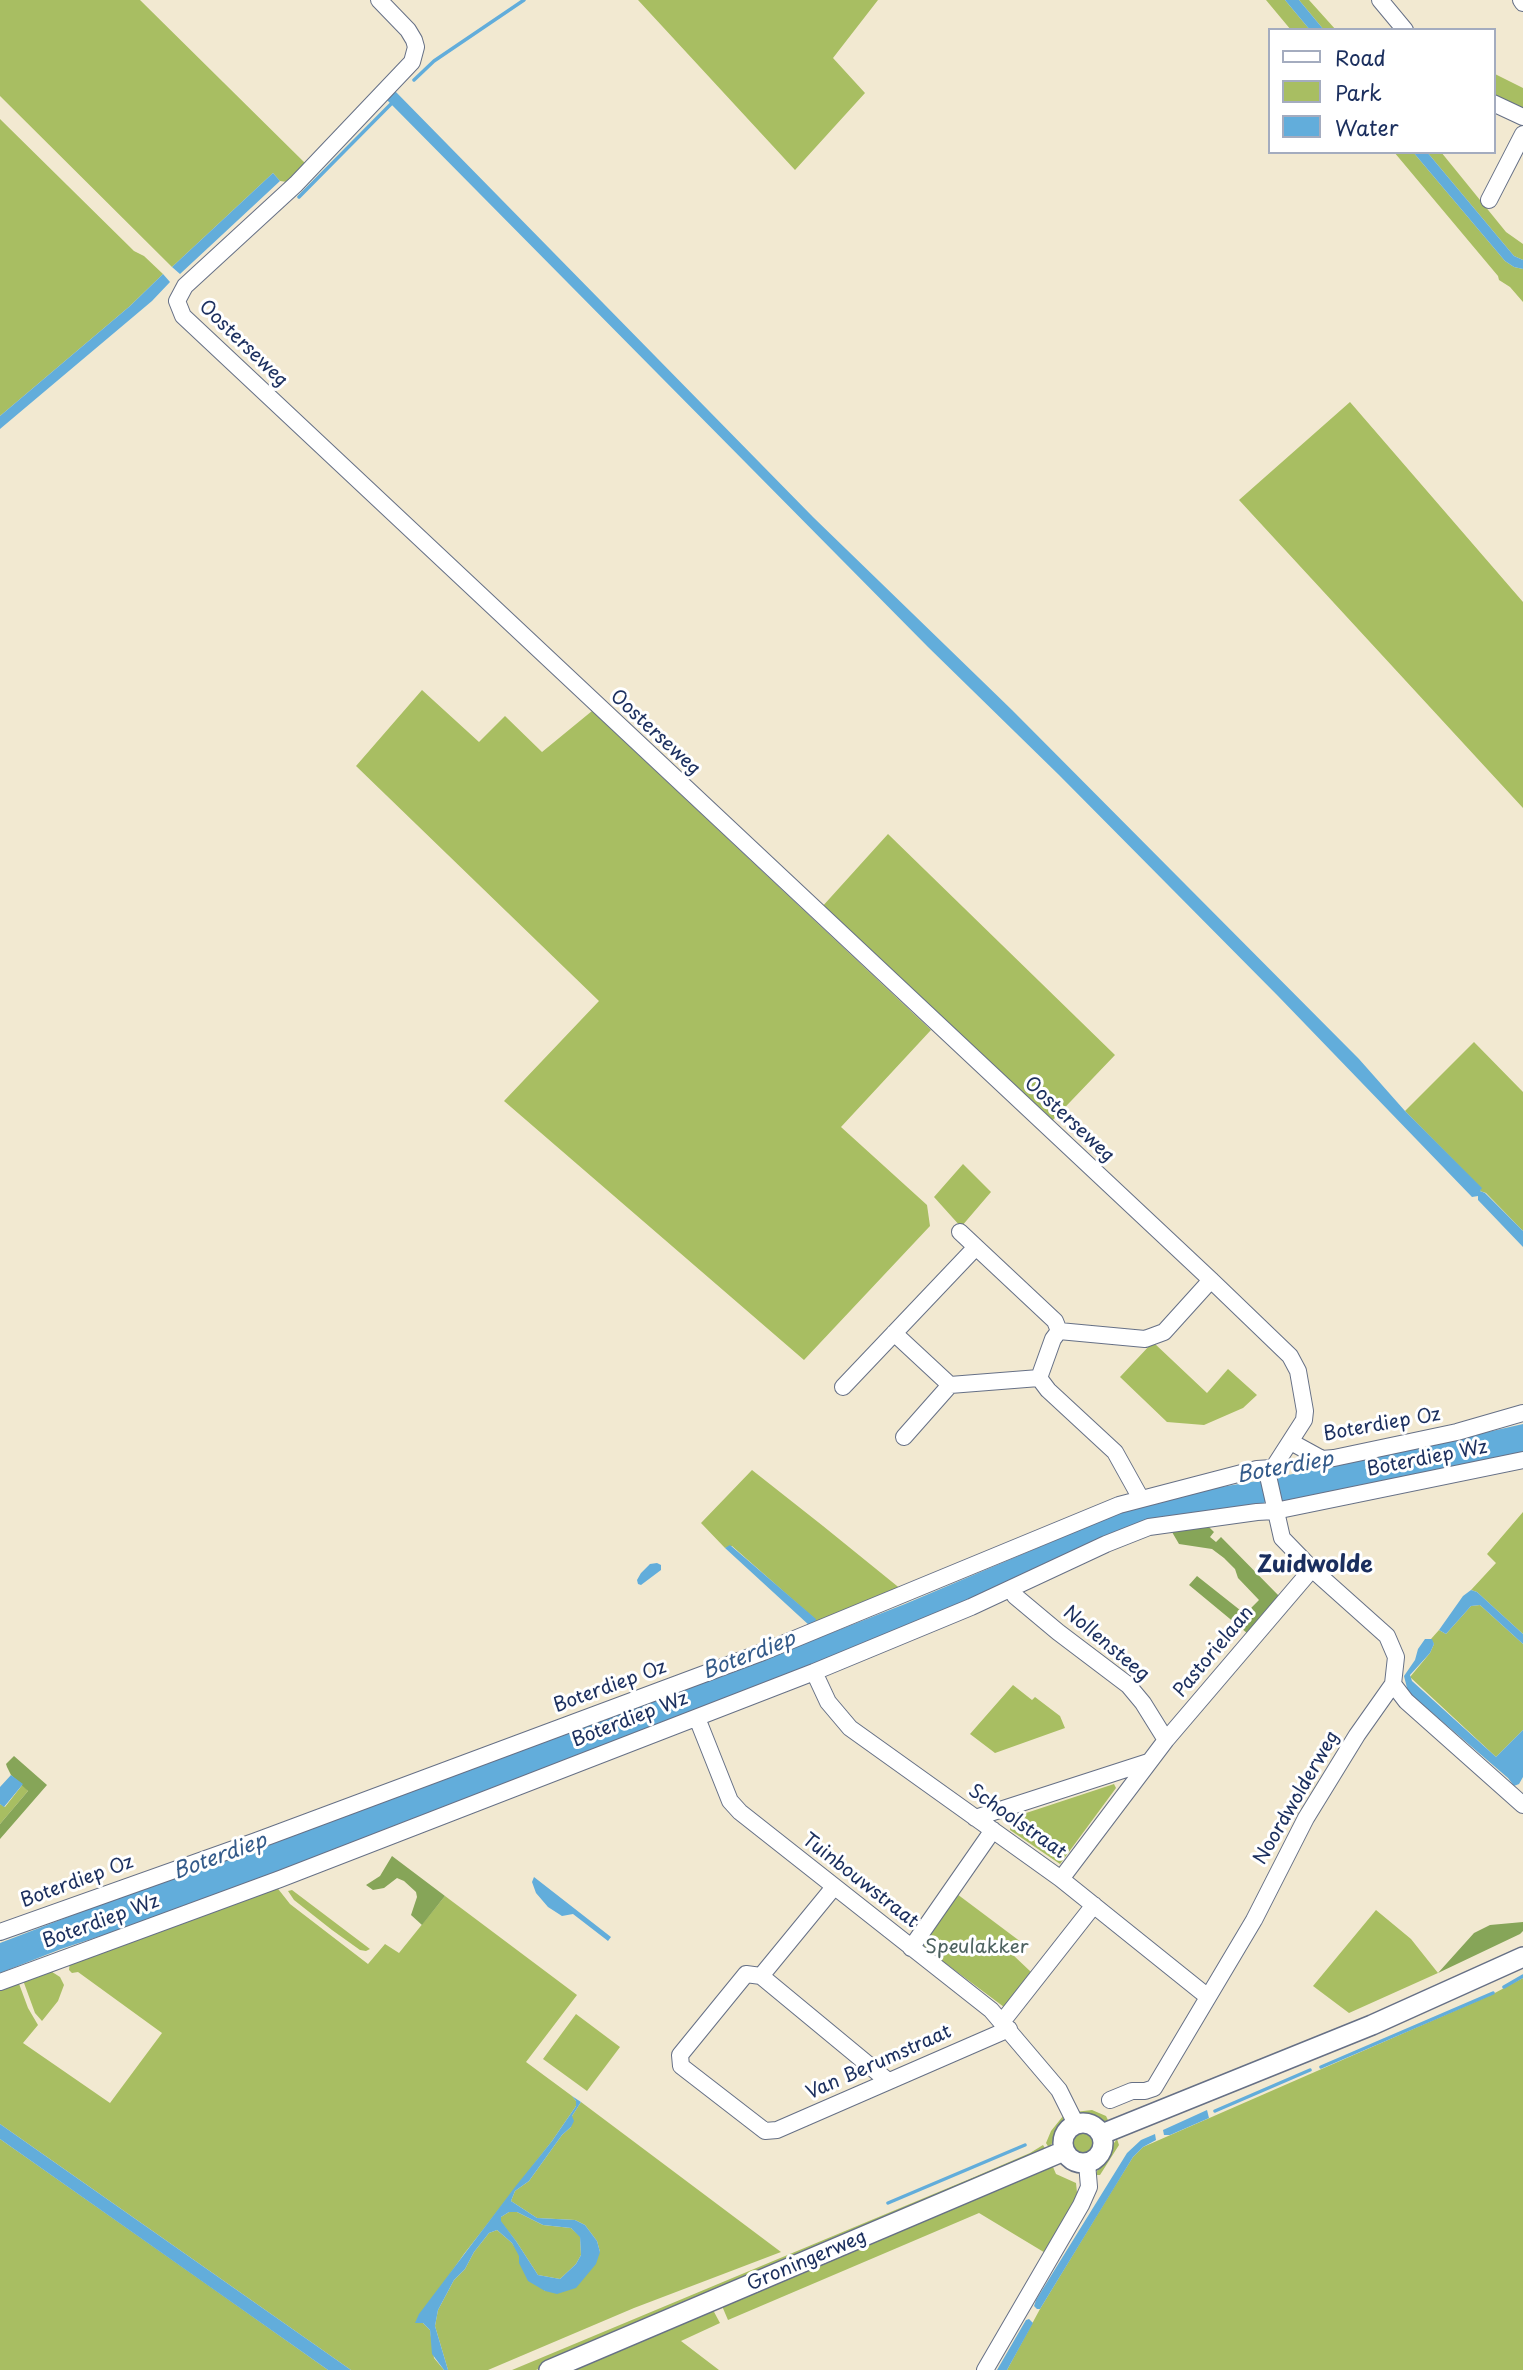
<!DOCTYPE html>
<html>
<head>
<meta charset="utf-8">
<style>
  body { margin:0 }
  #map { position:relative; width:1523px; height:2370px; overflow:hidden; background:#f2e9d1; font-family:"Playpen Sans",sans-serif }
  canvas { display:block }
  .legend { position:absolute; left:1268px; top:28px; width:228px; height:126px; box-sizing:border-box; background:#fff; border:2px solid #a4acbf; margin:0; padding:9px 12px; list-style:none; font-size:21px; color:#1b2f5e }
  .legend li { display:flex; align-items:center; gap:14px; height:35px }
  .legend b { width:35px; border:2px solid #a4acbf }
</style>
</head>
<body>
<div id="map">
<canvas width="1523" height="2370"></canvas>
<ul class="legend">
<li><b style="height:9px;background:#fff"></b>Road</li>
<li><b style="height:19px;background:#a8be62"></b>Park</li>
<li><b style="height:19px;background:#62addb"></b>Water</li>
</ul>
</div>
<script>
const ctx = document.querySelector('canvas').getContext('2d');
ctx.lineJoin = 'round';
function fillPath(path, color) {
  ctx.fillStyle = color;
  ctx.fill(path, 'evenodd');
}
function shape(rows) {
  const path = new Path2D();
  for (const r of rows) {
    if (r.length === 3) {
      path.moveTo(r[0] + r[2], r[1]);
      path.arc(r[0], r[1], r[2], 0, 2 * Math.PI);
      continue;
    }
    path.moveTo(r[0], r[1]);
    for (let i = 2; i < r.length; i += 2) path.lineTo(r[i], r[i + 1]);
  }
  return path;
}
function stroke(path, color, width, dash) {
  ctx.strokeStyle = color;
  ctx.lineWidth = width;
  ctx.lineCap = dash ? 'butt' : 'round';
  ctx.setLineDash(dash || []);
  ctx.stroke(path);
}
function write(font, color, halo, rows, align = 'center') {
  ctx.font = font + ' "Playpen Sans",sans-serif';
  ctx.lineWidth = 6;
  ctx.setLineDash([]);
  ctx.textBaseline = 'middle';
  ctx.strokeStyle = halo;
  ctx.fillStyle = color;
  for (const [text, x, y, turn = 0] of rows) {
    ctx.save();
    ctx.translate(x, y);
    ctx.rotate((+turn || 0) * Math.PI / 180);
    ctx.textAlign = isNaN(turn) ? turn : align;
    if (halo) ctx.strokeText(text, 0, 0);
    ctx.fillText(text, 0, 0);
    ctx.restore();
  }
}
const green = shape([
  [0,0,140,0,306,164,287,182,280,181,273,173,172,267,0,96],
  [638,0,878,0,833,58,865,93,795,170],
  [1266,0,1285,0,1310,30,1291,30],
  [1299,0,1309,0,1336,30,1324,30],
  [1493,73,1523,88,1523,110,1493,97],
  [0,119,134,251,144,256,163,274,130,306,0,416],
  [1394,152,1413,152,1505,261,1514,267,1523,269,1523,302,1510,287,1499,280,1498,276],
  [1427,152,1441,152,1506,232,1523,244,1523,260,1514,256],
  [1350,402,1523,602,1523,808,1239,500],
  [422,690,479,742,505,716,542,752,592,711,931,1030,841,1127,927,1205,930,1226,804,1360,504,1101,599,1001,356,766],
  [888,834,1115,1055,1050,1123,821,908],
  [1474,1042,1523,1092,1523,1231,1486,1193,1480,1191,1481,1188,1405,1111],
  [963,1164,991,1192,961,1227,934,1197],
  [1154,1343,1207,1393,1228,1369,1257,1395,1243,1408,1204,1425,1167,1422,1120,1377,1151,1344],
  [752,1470,823,1526,902,1590,815,1622,815,1619,732,1546,725,1548,701,1523],
  [1523,1512,1523,1634,1477,1592,1471,1590,1496,1563,1487,1554],
  [1480,1605,1523,1644,1523,1730,1496,1757,1410,1677,1430,1653,1434,1644,1431,1639,1439,1630,1446,1634,1471,1606],
  [1013,1685,1032,1700,1035,1697,1060,1716,1065,1728,995,1753,970,1734],
  [23,1784,28,1791,0,1824,0,1804,5,1807],
  [1114,1784,1116,1788,1060,1864,1010,1830,1011,1818],
  [275,1885,290,1904,368,1964,385,1944,399,1953,445,1896,577,1995,526,2062,572,2096,576,2101,576,2106,552,2141,464,2254,416,2322,423,2323,430,2330,434,2358,444,2370,351,2370,0,2124,0,1988,18,1981,28,2008,38,2025,23,2043,110,2103,162,2033,78,1972,72,1973,69,1970,70,1961],
  [292,1890,370,1949,366,1951,360,1950,332,1930,294,1900,288,1891],
  [957,1894,1021,1942,1012,1954,1031,1972,1004,2007,921,1945],
  [1376,1910,1411,1939,1438,1973,1349,2013,1313,1986],
  [49,1970,60,1977,64,1985,58,2001,42,2021,35,2013,24,1983,24,1979],
  [1523,1978,1523,2370,1007,2370,1040,2309,1113,2189,1133,2157,1143,2147,1491,1995],
  [576,2014,620,2047,587,2091,543,2059],
  [581,2102,781,2252,634,2308,488,2370,448,2370,435,2326,438,2310,454,2280,465,2269,474,2252,489,2233,497,2230,512,2243,545,2291,600,2252,597,2241,585,2225,575,2220,537,2218,511,2201,515,2191,529,2181,562,2135,571,2127,572,2116],
  [1092,2110,1106,2116,1109,2122,1095,2122,1075,2112],
  [1063,2116,1064,2125,1049,2148,1046,2143,1051,2131],
  [1083,2144,14],
  [0,2139,205,2283,328,2370,0,2370],
  [1117,2139,1119,2145,1100,2175,1095,2175,1108,2151],
  [1043,2145,1046,2150,1011,2169,536,2370,512,2370,972,2178,1030,2153],
  [1053,2167,1056,2174,1076,2183,1078,2202,1047,2254,979,2213,728,2320,722,2306,1034,2173],
  [509,2212,517,2212,543,2225,571,2228,580,2236,581,2255,576,2264,560,2279,538,2275,516,2241,500,2221,501,2217],
  [713,2310,720,2323,681,2341,719,2370,564,2370]
]);
const forest = shape([
  [1209,1527,1214,1532,1210,1537,1216,1542,1221,1537,1279,1596,1247,1633,1189,1585,1197,1576,1245,1614,1259,1600,1238,1578,1235,1569,1224,1558,1212,1549,1179,1544,1172,1532],
  [14,1756,47,1785,0,1839,0,1824,28,1791,11,1775,7,1767,6,1764],
  [392,1856,445,1896,422,1925,411,1915,417,1897,416,1892,404,1881,397,1878,384,1888,373,1890,366,1885,380,1876],
  [1523,1922,1523,1931,1520,1934,1438,1973,1474,1933,1490,1925]
]);
const water = shape([
  [1285,0,1299,0,1324,30,1310,30],
  [395,91,813,517,1012,710,1359,1059,1405,1111,1482,1188,1480,1191,1485,1193,1523,1231,1523,1247,1478,1200,1478,1196,1472,1197,1278,996,1059,775,928,647,387,100],
  [1413,152,1427,152,1514,256,1523,260,1523,269,1514,267,1505,261],
  [273,173,280,181,180,274,172,267],
  [163,274,170,282,152,301,0,429,0,416,130,306],
  [1523,1424,1523,1455,1285,1501,1278,1499,1267,1500,1262,1505,1169,1520,840,1657,173,1912,61,1949,0,1973,0,1943,146,1887,803,1644,905,1604,1155,1498,1263,1480,1373,1458],
  [730,1545,816,1619,815,1622,810,1626,725,1548],
  [657,1563,661,1565,661,1570,641,1585,638,1584,637,1580,641,1573,650,1564],
  [1471,1590,1477,1592,1523,1634,1523,1644,1480,1605,1471,1606,1446,1634,1439,1630,1463,1596],
  [1425,1639,1432,1639,1434,1644,1430,1653,1410,1675,1412,1681,1496,1757,1523,1730,1523,1777,1519,1784,1514,1786,1508,1778,1408,1692,1404,1676,1415,1660,1418,1649],
  [11,1775,23,1784,4,1807,0,1804,0,1787],
  [534,1877,611,1937,608,1941,573,1914,562,1916,548,1907,536,1893,532,1882],
  [572,2096,581,2102,572,2116,574,2121,571,2127,562,2135,529,2181,515,2191,511,2201,537,2218,575,2220,585,2225,597,2241,600,2252,596,2264,576,2288,557,2294,545,2291,528,2281,519,2263,519,2256,512,2243,497,2230,489,2233,474,2252,465,2269,454,2280,438,2310,435,2326,448,2370,444,2370,432,2354,430,2330,423,2323,415,2323,419,2314,515,2187,552,2141,576,2106,576,2101],
  [509,2212,517,2212,543,2225,571,2228,580,2237,581,2255,576,2264,560,2279,538,2275,516,2241,501,2221,501,2217],
  [1207,2110,1209,2118,1170,2135,1164,2135,1163,2130],
  [0,2124,47,2157,351,2370,328,2370,0,2139],
  [1155,2134,1156,2140,1143,2147,1133,2157,1040,2309,1037,2309,1034,2306,1036,2300,1127,2153,1141,2140],
  [1029,2319,1033,2323,1007,2370,997,2370,1026,2320]
]);
const stream = shape([
  [414,80,434,61,524,0],
  [299,197,391,104],
  [1504,1987,1523,1976],
  [1321,2067,1493,1993],
  [1215,2111,1310,2070],
  [888,2203,1025,2145]
]);
const minor = shape([
  [379,0,408,30,414,40,416,47,412,62,296,184,185,286,177,301,183,316,1211,1280,1290,1356,1298,1371,1305,1411,1304,1420,1268,1476,1282,1538,1312,1569,1387,1636,1396,1657,1393,1684,1357,1735,1306,1818,1254,1920,1154,2088,1145,2091,1132,2091,1110,2100],
  [1380,0,1405,30],
  [1521,0,1523,3],
  [1493,103,1523,117],
  [1489,200,1523,134],
  [960,1232,1055,1321,1059,1331],
  [1059,1331,1145,1339,1164,1332,1211,1280],
  [894,1333,950,1385],
  [1039,1378,1048,1390,1115,1452,1140,1497],
  [843,1387,976,1247],
  [904,1437,950,1385,1039,1378,1053,1339,1059,1331],
  [1291,1442,1322,1459,1334,1458,1457,1432,1523,1413],
  [1011,1589,1015,1596,1058,1632,1128,1685,1143,1703,1166,1740],
  [814,1672,828,1702,850,1728,1061,1879,1208,1997],
  [1393,1684,1406,1701,1523,1805],
  [697,1718,730,1801,740,1812,991,2010,1059,2090,1076,2124],
  [975,1818,1148,1762],
  [1061,1879,1166,1740,1312,1569],
  [834,1887,761,1976,746,1974,680,2055,681,2066,765,2131,777,2130,1009,2029],
  [0,1932,256,1841,763,1652,1119,1505,1257,1469,1272,1468],
  [911,1948,993,1830],
  [761,1976,888,2081],
  [0,1982,280,1879,814,1672,971,1607,1106,1544,1149,1527,1257,1512,1275,1511,1523,1460],
  [1002,2022,1094,1905],
  [985,2370,1081,2205,1089,2187,1087,2163]
]);
const major = shape([
  [1083,2143,20],
  [1102,2134,1372,2025,1523,1957],
  [549,2370,1064,2151]
]);
const streetNames = [
  ["Oosterseweg",243,344,44],
  ["Oosterseweg",655,733,43],
  ["Oosterseweg",1069,1120,43],
  ["Boterdiep Oz",1382,1425,-10],
  ["Boterdiep Wz",1427,1459,-11],
  ["Nollensteeg",1106,1644,40],
  ["Pastorielaan",1214,1652,-50],
  ["Boterdiep Oz",610,1687,-20],
  ["Boterdiep Wz",630,1720,-21],
  ["Noordwolderweg",1297,1798,-60],
  ["Schoolstraat",1017,1822,35],
  ["Tuinbouwstraat",860,1881,38],
  ["Boterdiep Oz",77,1882,-20],
  ["Boterdiep Wz",101,1922,-20],
  ["Van Berumstraat",879,2063,-24],
  ["Groningerweg",807,2261,-23]
];
const parkNames = [
  ["Speulakker",977,1948]
];
const waterNames = [
  ["Boterdiep",1285,1468,-10],
  ["Boterdiep",749,1656,-21],
  ["Boterdiep",220,1857,-20]
];
const quarterNames = [
  ["Zuidwolde",1315,1566]
];
fillPath(green, '#a8be62');
fillPath(forest, '#86a558');
fillPath(water, '#62addb');
stroke(stream, '#62addb', 3.5);
stroke(minor, '#667086', 18);
stroke(major, '#667086', 22);
stroke(minor, '#fff', 16);
stroke(major, '#fff', 19);
write('19px', '#1b2f5e', '#fff', streetNames);
write('19px', '#4c615f', '#fff', parkNames);
write('italic 21px', '#345b8a', '#fff', waterNames);
write('bold 23px', '#1b2f5e', '#fff', quarterNames);
</script>
</body>
</html>
